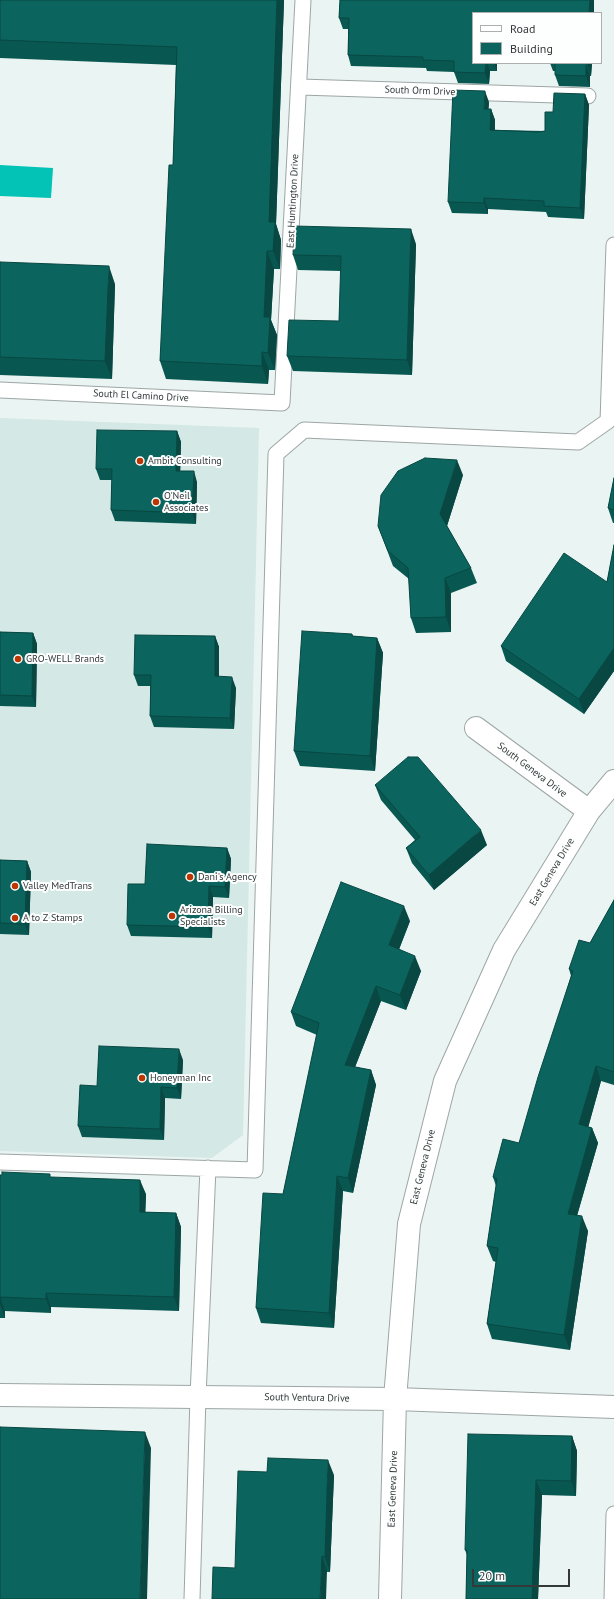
<!DOCTYPE html>
<html>
<head>
<meta charset="utf-8">
<style>
  body { margin:0 }
  #map { position:relative; width:614px; height:1599px; overflow:hidden; background:#eaf4f2; font-family:"PT Sans",sans-serif }
  canvas { display:block }
  .legend { position:absolute; left:472px; top:12px; width:130px; height:52px; box-sizing:border-box; background:#fdffff; border:1px solid #adafaf; margin:0; padding:5px 7px; list-style:none; font-size:12px; color:#343838 }
  .legend li { display:flex; align-items:center; gap:8px; height:20px }
  .legend b { width:20px; border:1px solid #adafaf }
  .scale { position:absolute; left:472px; top:1569px; width:98px; height:18px; box-sizing:border-box; border:2px solid #343838; border-top:0; padding-left:5px; font-size:12px; line-height:14px; white-space:nowrap; color:#343838; -webkit-text-stroke:3px #fdffff; paint-order:stroke }
</style>
</head>
<body>
<div id="map">
<canvas width="614" height="1599"></canvas>
<ul class="legend">
<li><b style="height:5px;background:#fff"></b>Road</li>
<li><b style="height:11px;background:#0b655e"></b>Building</li>
</ul>
<div class="scale">20 m</div>
</div>
<script>
const ctx = document.querySelector('canvas').getContext('2d');
ctx.lineJoin = 'round';
function fillPath(path, color) {
  ctx.fillStyle = color;
  ctx.fill(path, 'evenodd');
}
function shape(rows) {
  const path = new Path2D();
  for (const r of rows) {
    path.moveTo(r[0], r[1]);
    for (let i = 2; i < r.length; i += 2) path.lineTo(r[i], r[i + 1]);
  }
  return path;
}
function stroke(path, color, width, dash) {
  ctx.strokeStyle = color;
  ctx.lineWidth = width;
  ctx.lineCap = dash ? 'butt' : 'round';
  ctx.setLineDash(dash || []);
  ctx.stroke(path);
}
function write(font, color, halo, rows, align = 'center') {
  ctx.font = font + ' "PT Sans",sans-serif';
  ctx.lineWidth = 4;
  ctx.setLineDash([]);
  ctx.textBaseline = 'middle';
  ctx.strokeStyle = halo;
  ctx.fillStyle = color;
  for (const [text, x, y, turn = 0] of rows) {
    ctx.save();
    ctx.translate(x, y);
    ctx.rotate((+turn || 0) * Math.PI / 180);
    ctx.textAlign = isNaN(turn) ? turn : align;
    if (halo) ctx.strokeText(text, 0, 0);
    ctx.fillText(text, 0, 0);
    ctx.restore();
  }
}
const built = shape([
  [0,418,259,428,243,1135,212,1158,0,1151]
]);
const water = shape([
  [0,165,53,168,51,198,0,196]
]);
const lane = shape([
  [300,87,588,96],
  [0,390,282,403,303,0],
  [0,1162,255,1170,276,454,304,430,578,442,608,421,614,245],
  [192,1599,198,1397,208,1168],
  [612,1599,614,1514]
]);
const street = shape([
  [476,728,589,811],
  [0,1395,395,1399,614,1407],
  [390,1599,395,1399,409,1224,445,1081,504,950,589,811,614,781]
]);
const wall = shape([
  [0,0,284,0,276,224,281,240,280,269,274,269,271,320,277,335,275,370,269,370,268,384,166,379,160,361,173,165,176,65,0,58],
  [340,0,594,0,594,13,473,13,473,63,497,63,497,71,490,71,489,84,458,83,454,72,427,71,426,68,351,66,348,55,348,29,343,29,339,18],
  [550,63,592,63,591,76,590,76,590,87,559,86,555,75,555,71,553,71],
  [585,94,589,105,584,219,548,217,546,212,488,209,488,214,452,213,448,202,489,102,488,109,491,109,495,120,495,130,545,131,553,112],
  [416,244,412,375,293,371,287,356,339,321,341,271,298,270,293,255],
  [0,262,115,284,112,379,0,375],
  [177,431,181,442,180,471,197,482,196,524,115,521,111,510,112,480,100,480,96,469],
  [463,475,447,526,471,568,477,583,451,593,451,632,416,633,411,618,409,579,393,566,378,526],
  [614,478,614,523,613,523,608,508],
  [614,545,614,671,584,714,506,661,501,646,607,582],
  [0,632,33,633,37,644,36,707,0,706],
  [352,634,353,636,377,638,383,653,375,771,300,766,294,751],
  [215,636,219,647,219,677,236,688,234,729,154,727,150,716,150,686,138,686,134,675],
  [375,785,487,845,434,890,412,863,406,848,415,840,381,800],
  [227,848,231,859,229,898,213,897,212,938,131,936,127,925,145,884],
  [0,860,27,861,31,872,29,935,0,934],
  [614,900,614,1085,601,1081,588,1127,592,1128,598,1143,577,1216,588,1231,570,1350,492,1339,487,1324,496,1262,493,1261,487,1246,496,1186,493,1177,519,1143,571,976,569,969,590,943],
  [410,921,399,949,421,971,406,1010,381,1001,355,1067,371,1070,376,1085,353,1193,343,1191,334,1328,261,1323,256,1308,283,1194,317,1035,296,1026,291,1012],
  [183,1060,181,1099,165,1098,164,1140,82,1137,78,1126,97,1086],
  [0,1175,51,1177,146,1194,145,1212,176,1213,181,1227,179,1311,51,1307,51,1313,5,1311,5,1318,0,1318],
  [572,1436,577,1451,576,1496,542,1495,538,1599,466,1599,467,1555,465,1550],
  [334,1475,330,1572,235,1568]
]);
const shadedWall = shape([
  [277,0,284,0,276,224,281,240,280,269,273,251,269,222],
  [590,0,594,0,594,13,589,13],
  [486,63,487,63,490,71,489,84,485,73],
  [494,63,497,63,497,71],
  [588,63,592,63,591,76,588,65],
  [586,65,590,76,590,87,586,76],
  [485,91,489,102,488,120,484,109],
  [585,94,589,105,584,219,580,208],
  [491,109,495,120,494,141,490,130],
  [484,198,488,209,488,214,484,203],
  [411,229,416,244,412,375,407,360],
  [267,251,274,269,271,320,277,335,275,370,268,353,264,317],
  [109,266,115,284,112,379,105,361],
  [262,352,269,370,268,384,262,366],
  [177,431,181,442,180,482,176,471],
  [457,460,463,475,446,529,440,514],
  [194,471,197,482,196,524,192,513],
  [445,578,451,593,451,632,446,617],
  [33,633,37,644,36,707,32,696],
  [215,636,219,647,219,687,215,676],
  [377,638,383,653,375,771,370,756],
  [614,648,614,671,584,714,579,699],
  [232,677,236,688,234,729,230,718],
  [481,830,487,845,434,890,429,875],
  [227,848,231,859,229,898,225,887],
  [27,861,31,872,29,935,25,924],
  [209,886,213,897,212,938,208,927],
  [404,906,410,921,395,960,389,945],
  [415,956,421,971,406,1010,400,995],
  [376,986,381,1001,350,1080,345,1065],
  [179,1049,183,1060,181,1099,177,1088],
  [596,1066,601,1081,585,1139,579,1124],
  [371,1070,376,1085,353,1193,348,1178],
  [161,1087,165,1098,164,1140,160,1129],
  [592,1128,598,1143,573,1229,568,1214],
  [337,1176,343,1191,334,1328,329,1313],
  [140,1180,146,1194,145,1226,140,1212],
  [176,1213,181,1227,179,1311,174,1297],
  [582,1216,588,1231,570,1350,564,1335],
  [46,1293,51,1307,51,1313,46,1299],
  [0,1297,5,1311,5,1318,0,1304],
  [145,1432,151,1448,147,1599,140,1599],
  [572,1436,577,1451,576,1496,571,1481],
  [328,1460,334,1475,330,1572,325,1557],
  [536,1480,542,1495,538,1599,532,1599],
  [322,1556,327,1571,326,1599,320,1599]
]);
const building = shape([
  [0,0,277,0,269,222,275,222,273,251,267,251,264,317,270,317,268,353,262,352,262,366,160,361,169,165,173,165,177,47,0,40,0,0],
  [340,0,590,0,589,13,473,13,473,63,486,63,485,73,454,72,454,61,423,60,423,57,348,55,349,18,339,18,340,0],
  [555,63,588,63,588,65,586,65,586,76,555,75,555,63],
  [453,90,485,91,484,109,491,109,490,130,538,132,545,131,545,112,553,112,554,93,585,94,580,208,544,206,544,201,484,198,484,203,448,202,453,90],
  [294,226,411,229,407,360,287,356,289,320,339,321,341,256,293,255,294,226],
  [0,262,109,266,105,361,0,357,0,262],
  [97,430,177,431,176,471,194,471,192,513,111,510,112,469,96,469,97,430],
  [425,458,457,460,440,514,471,568,445,578,446,617,411,618,408,568,388,551,378,526,381,495,398,471,425,458],
  [614,478,614,510,608,508,614,478],
  [614,545,614,648,579,699,501,646,564,553,607,582,614,545],
  [302,631,352,634,352,636,377,638,370,756,294,751,302,631],
  [0,632,33,633,32,696,0,695,0,632],
  [135,635,215,636,215,676,232,677,230,718,150,716,151,675,134,675,135,635],
  [408,757,418,757,481,830,429,875,406,848,420,837,375,785,408,757],
  [147,844,227,848,225,887,209,886,208,927,127,925,128,884,145,884,147,844],
  [0,860,27,861,25,924,0,923,0,860],
  [341,882,404,906,389,945,415,956,400,995,376,986,345,1065,371,1070,348,1178,337,1176,329,1313,256,1308,263,1193,283,1194,319,1023,291,1012,341,882],
  [614,900,614,1072,596,1066,579,1124,592,1128,568,1214,582,1216,564,1335,487,1324,498,1248,487,1246,497,1179,493,1177,503,1139,519,1143,538,1077,573,971,569,969,579,940,590,943,614,900],
  [99,1046,179,1049,177,1088,161,1087,160,1129,78,1126,80,1085,97,1086,99,1046],
  [2,1172,50,1174,50,1177,140,1180,140,1212,176,1213,174,1297,46,1293,46,1299,0,1297,0,1301,0,1175,2,1175,2,1172],
  [0,1427,145,1432,140,1599,0,1599,0,1427],
  [468,1434,572,1436,571,1481,536,1480,532,1599,466,1599,467,1550,465,1550,468,1434],
  [268,1458,328,1460,325,1557,322,1556,320,1599,212,1599,213,1567,235,1568,238,1471,267,1472,268,1458]
]);
const markers = [
  [140,461,4,"#bd3500"],
  [156,502,4,"#bd3500"],
  [18,659,4,"#bd3500"],
  [190,877,4,"#bd3500"],
  [15,886,4,"#bd3500"],
  [172,916,4,"#bd3500"],
  [15,918,4,"#bd3500"],
  [142,1078,4,"#bd3500"]
];
const streetNames = [
  ["South Orm Drive",420,91,2],
  ["East Huntington Drive",293,201,-87],
  ["South El Camino Drive",141,396,3],
  ["South Geneva Drive",532,770,37],
  ["East Geneva Drive",552,872,-59],
  ["East Geneva Drive",423,1167,-76],
  ["South Ventura Drive",307,1398,1],
  ["East Geneva Drive",393,1489,-88]
];
const poiNames = [
  ["Ambit Consulting",148,461],
  ["O'Neil",164,496],
  ["Associates",164,508],
  ["GRO-WELL Brands",26,659],
  ["Dani's Agency",198,877],
  ["Valley MedTrans",23,886],
  ["Arizona Billing",180,910],
  ["Specialists",180,922],
  ["A to Z Stamps",23,918],
  ["Honeyman Inc",150,1078]
];
fillPath(built, '#d4e8e5');
fillPath(water, '#03c2b6');
stroke(lane, '#9da6a5', 17);
stroke(street, '#9da6a5', 24);
stroke(lane, '#fff', 15);
stroke(street, '#fff', 22);
fillPath(wall, '#095751');
fillPath(shadedWall, '#084742');
fillPath(building, '#0b655e');
stroke(building, '#084742', 1);
for (const [x, y, r, color] of markers) {
  const dot = new Path2D();
  dot.arc(x, y, r, 0, 2 * Math.PI);
  ctx.fillStyle = color;
  ctx.fill(dot);
  stroke(dot, '#fdffff', 1.5);
}
write('10px', '#343838', '#fdffff', streetNames);
write('10px', '#343838', '#fdffff', poiNames, 'left');
</script>
</body>
</html>
